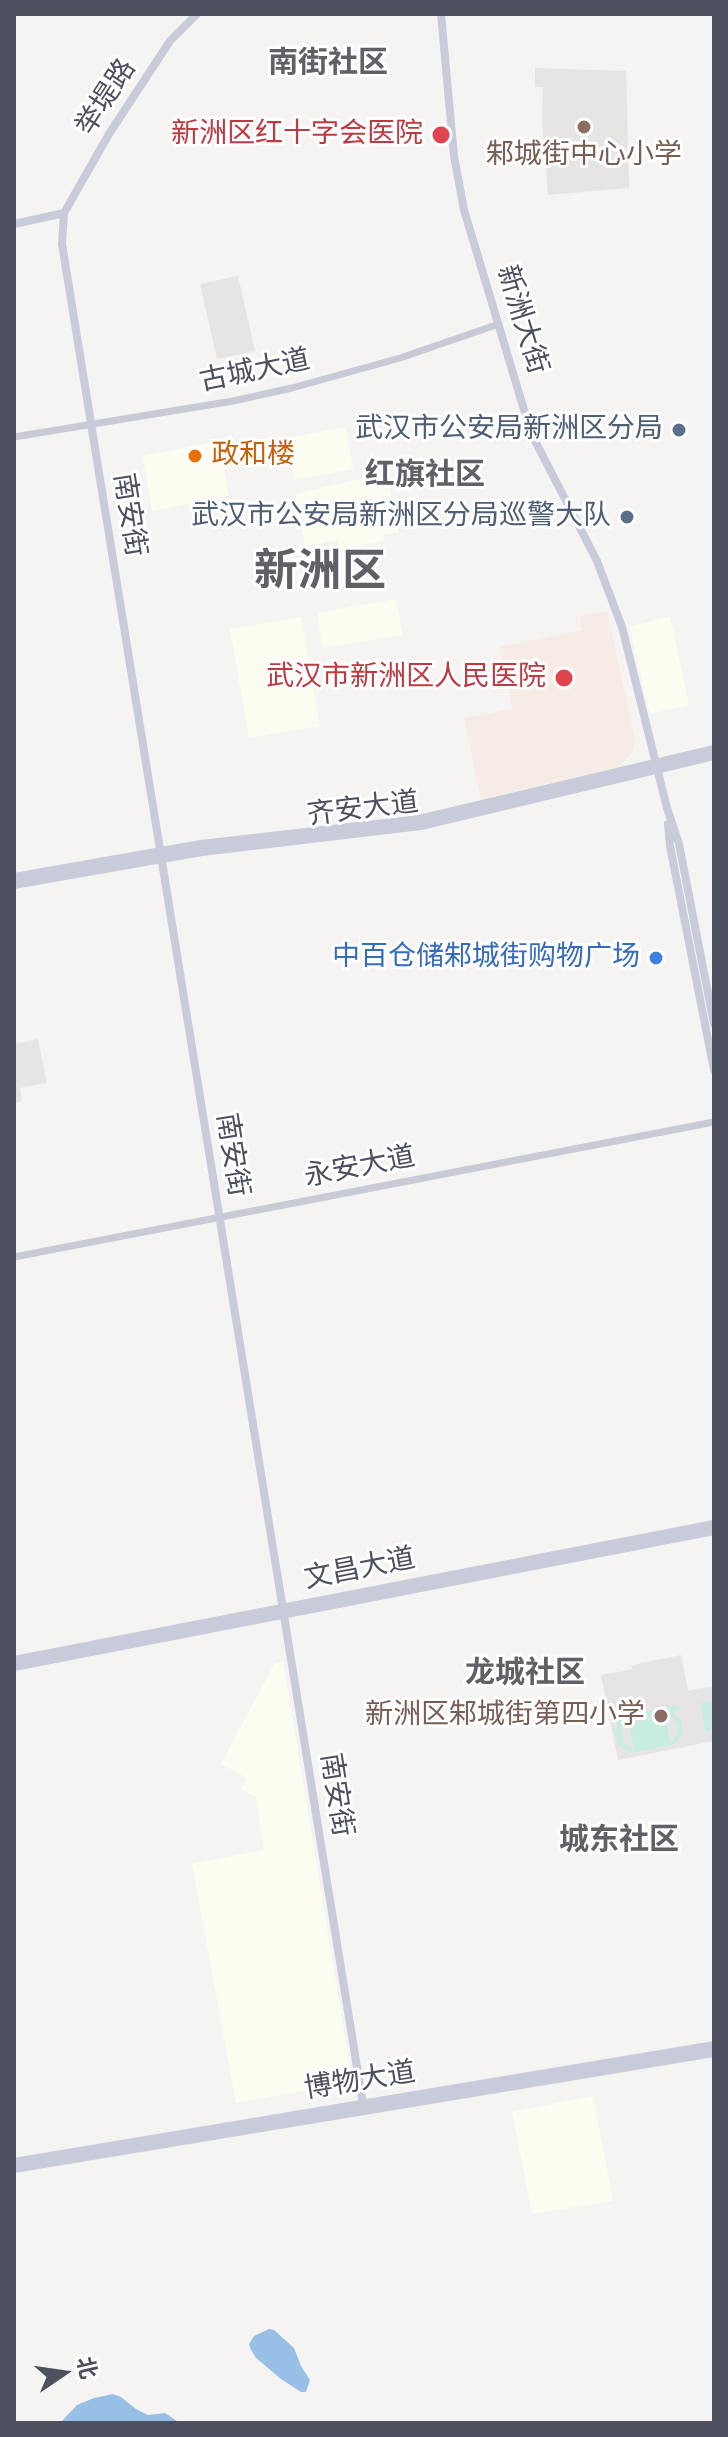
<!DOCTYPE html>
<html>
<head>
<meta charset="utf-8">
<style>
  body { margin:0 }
  #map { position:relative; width:728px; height:2437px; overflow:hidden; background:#f5f4f3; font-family:"Titillium Web","Noto Sans SC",sans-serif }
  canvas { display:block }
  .frame { position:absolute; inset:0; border:16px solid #4c505f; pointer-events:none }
  .north { position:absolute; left:24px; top:2333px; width:80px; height:80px; -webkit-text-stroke:6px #fff; paint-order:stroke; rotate:77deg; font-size:22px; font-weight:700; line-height:32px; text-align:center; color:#4c505f }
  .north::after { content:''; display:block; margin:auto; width:28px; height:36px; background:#4c505f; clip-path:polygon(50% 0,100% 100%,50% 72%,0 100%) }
</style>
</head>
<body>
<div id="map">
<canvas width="728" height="2437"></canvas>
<div class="frame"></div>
<div class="north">北</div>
</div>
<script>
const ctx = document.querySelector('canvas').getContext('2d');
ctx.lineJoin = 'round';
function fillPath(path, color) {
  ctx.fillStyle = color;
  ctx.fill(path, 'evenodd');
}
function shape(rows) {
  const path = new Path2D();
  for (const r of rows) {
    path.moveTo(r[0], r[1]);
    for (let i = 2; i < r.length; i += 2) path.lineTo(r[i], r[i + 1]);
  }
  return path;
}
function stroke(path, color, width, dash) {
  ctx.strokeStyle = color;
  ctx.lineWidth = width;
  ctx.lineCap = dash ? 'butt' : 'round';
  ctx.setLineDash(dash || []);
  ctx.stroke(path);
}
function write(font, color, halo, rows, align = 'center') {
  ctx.font = font + ' "Titillium Web","Noto Sans SC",sans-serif';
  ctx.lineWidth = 6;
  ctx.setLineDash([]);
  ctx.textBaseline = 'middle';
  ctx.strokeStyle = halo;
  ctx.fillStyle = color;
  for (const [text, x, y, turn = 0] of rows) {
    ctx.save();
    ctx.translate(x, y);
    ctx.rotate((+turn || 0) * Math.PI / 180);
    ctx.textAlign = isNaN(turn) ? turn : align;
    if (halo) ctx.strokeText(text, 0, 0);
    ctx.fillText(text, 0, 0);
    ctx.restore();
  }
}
const commercial = shape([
  [346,427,353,469,294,480,287,438],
  [218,441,229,496,152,511,143,456],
  [386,473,399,532,384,535,384,541,340,549,338,540,305,546,296,494],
  [396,599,403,635,323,648,317,613],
  [670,616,689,705,650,714,629,627],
  [301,617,320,726,249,738,230,629],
  [283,1661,351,2073,341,2084,236,2103,192,1864,264,1850,256,1797,241,1789,247,1778,221,1764,275,1663],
  [593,2096,613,2201,532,2214,512,2112]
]);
const education = shape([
  [535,68,626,71,629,188,548,195,542,123,543,87,535,87],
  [238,276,255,351,217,359,200,284],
  [38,1039,47,1083,20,1088,22,1101,14,1103,14,1044],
  [681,1655,688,1691,714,1686,714,1741,618,1760,601,1675,632,1669,632,1665]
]);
const medical = shape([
  [607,611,635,739,632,753,619,767,481,799,464,718,512,709,500,647,582,630,580,616]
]);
const green = shape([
  [589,145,589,159,562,160,562,146],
  [714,1700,714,1730,706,1732,700,1703],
  [679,1705,680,1710,673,1712,681,1721,682,1732,675,1744,631,1753,618,1745,615,1735,618,1723,613,1724,612,1719],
  [666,1714,672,1717,677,1724,677,1735,672,1741,670,1741,665,1716,629,1723,634,1749,627,1746,622,1741,621,1732,627,1722]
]);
const water = shape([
  [269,2329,274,2330,294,2348,301,2366,310,2380,306,2392,301,2392,281,2379,256,2358,251,2350,249,2344,254,2336],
  [113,2394,121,2397,136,2409,148,2415,165,2413,180,2423,60,2423,77,2405,94,2398]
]);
const tertiary = shape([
  [14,437,233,401,292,388,400,358,499,324],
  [14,1257,714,1122]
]);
const secondary = shape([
  [197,14,170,41,109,134,64,213,62,244,363,2104],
  [441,14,454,156,464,210,531,433,597,561,622,627,667,808,679,844,714,1024],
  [14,224,64,213],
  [668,824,670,846,714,1070],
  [14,877,201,844,419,819,714,749],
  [14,885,202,852,421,826,714,756],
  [14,1660,714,1524],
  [14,1667,714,1531],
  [14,2162,714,2045],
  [14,2169,714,2053]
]);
const markers = [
  [584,127,8,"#8d6e63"],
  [441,135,10,"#e0444e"],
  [679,430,8,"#5c6f8a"],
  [195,456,8,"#e8710a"],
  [627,517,8,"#5c6f8a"],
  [564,678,10,"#e0444e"],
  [656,958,8,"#3f7fe0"],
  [661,1716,8,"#8d6e63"]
];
const streetNames = [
  ["举堤路",107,98,-57],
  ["新洲大街",521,320,73],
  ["古城大道",255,372,-12],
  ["南安街",128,515,81],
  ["齐安大道",363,810,-7],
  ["南安街",231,1155,81],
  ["永安大道",360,1168,-11],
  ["文昌大道",360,1570,-11],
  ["南安街",335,1795,81],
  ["博物大道",360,2082,-9]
];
const healthNames = [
  ["新洲区红十字会医院",423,135],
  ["武汉市新洲区人民医院",546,678]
];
const educationNames = [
  ["邾城街中心小学",584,156],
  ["新洲区邾城街第四小学",645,1716,"right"]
];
const serviceNames = [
  ["武汉市公安局新洲区分局",663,430],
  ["武汉市公安局新洲区分局巡警大队",611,517]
];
const foodNames = [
  ["政和楼",211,456]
];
const shopNames = [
  ["中百仓储邾城街购物广场",640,958]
];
const neighbourhoodNames = [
  ["南街社区",328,65],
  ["红旗社区",425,477],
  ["龙城社区",525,1675],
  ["城东社区",619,1842]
];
const townNames = [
  ["新洲区",320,574]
];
fillPath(commercial, '#fcfcf0');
fillPath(education, '#e6e5e4');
fillPath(medical, '#f7ece5');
fillPath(green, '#c7ede1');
fillPath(water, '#98bfe6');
stroke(tertiary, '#c8cbd6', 7);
stroke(secondary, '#c8cbd9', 8);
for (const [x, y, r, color] of markers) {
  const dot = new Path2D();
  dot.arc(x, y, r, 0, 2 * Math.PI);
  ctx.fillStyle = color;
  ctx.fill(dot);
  stroke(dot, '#fff', 3);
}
write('28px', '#4c505f', '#fff', streetNames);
write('28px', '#be3a42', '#fff', healthNames, 'right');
write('28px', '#785e54', '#fff', educationNames);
write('28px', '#4e5e75', '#fff', serviceNames, 'right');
write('28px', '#c56008', '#fff', foodNames, 'left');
write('28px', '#366cbe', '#fff', shopNames, 'right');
write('bold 30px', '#606167', '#fff', neighbourhoodNames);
write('bold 44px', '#606167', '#fff', townNames);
</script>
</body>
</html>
